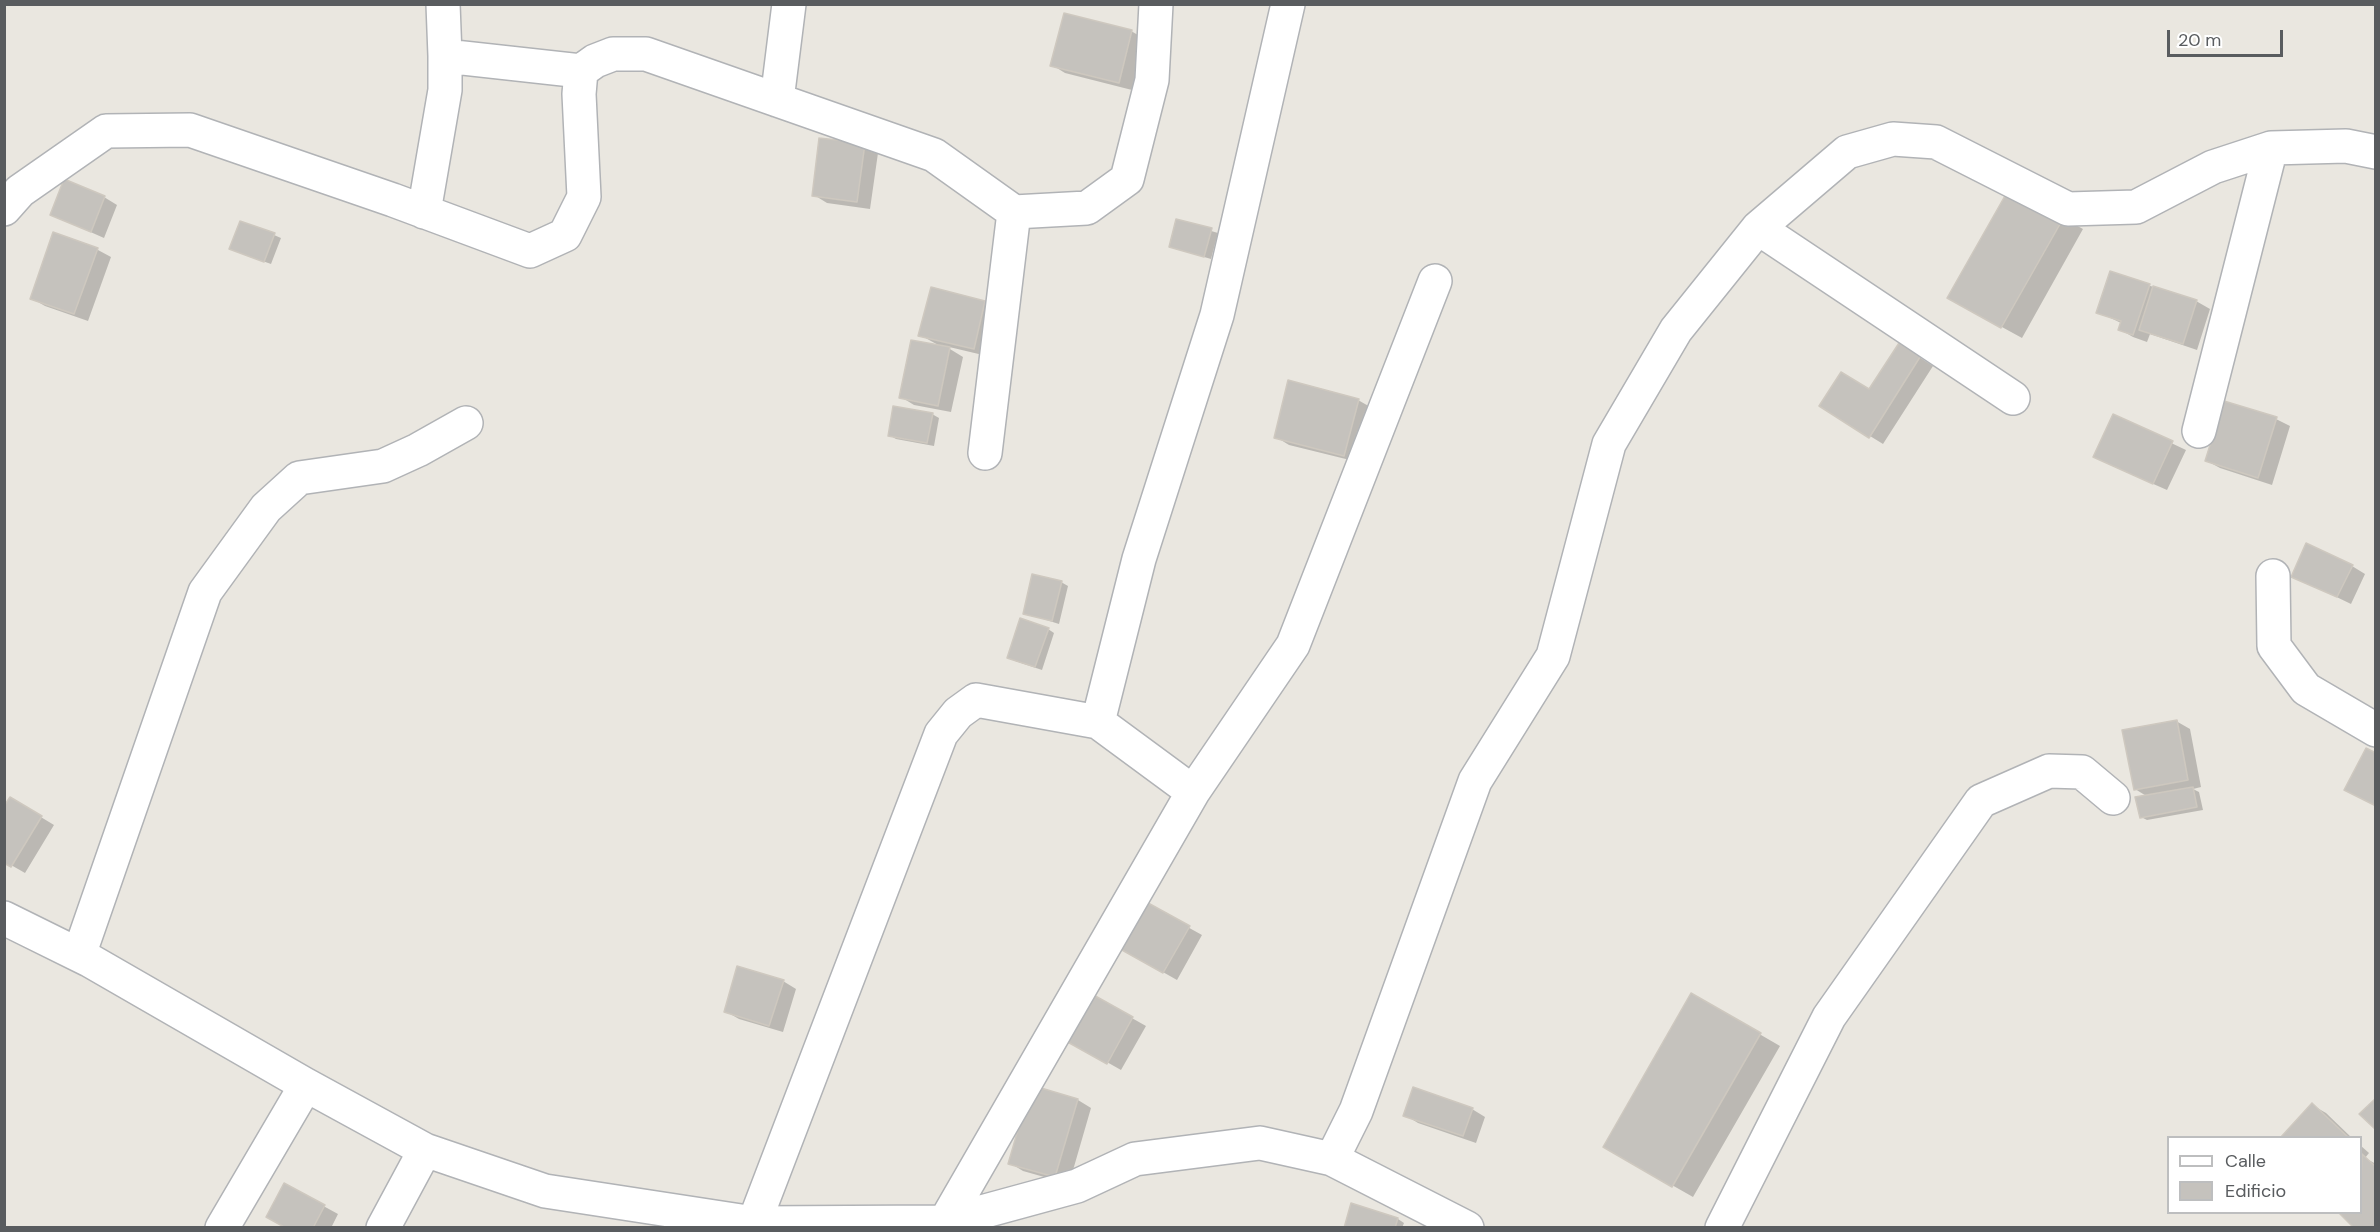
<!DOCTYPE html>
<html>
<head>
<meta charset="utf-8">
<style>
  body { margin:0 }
  #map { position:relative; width:2380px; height:1232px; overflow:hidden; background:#eae7e0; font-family:"DM Sans",sans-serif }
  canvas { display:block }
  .frame { position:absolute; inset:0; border:6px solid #595c5f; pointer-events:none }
  .legend { position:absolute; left:2167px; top:1136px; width:195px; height:78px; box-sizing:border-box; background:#fff; border:2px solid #bdbebf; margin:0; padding:8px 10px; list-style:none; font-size:18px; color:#595c5f }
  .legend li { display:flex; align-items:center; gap:12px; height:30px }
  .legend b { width:30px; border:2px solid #bdbebf }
  .scale { position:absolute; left:2167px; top:30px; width:116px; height:27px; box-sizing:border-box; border:3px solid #595c5f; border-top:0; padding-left:8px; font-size:18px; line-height:21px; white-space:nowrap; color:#595c5f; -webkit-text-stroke:4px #fff; paint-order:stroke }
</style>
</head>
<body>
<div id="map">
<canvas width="2380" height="1232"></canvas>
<div class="frame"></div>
<ul class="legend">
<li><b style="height:8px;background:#fff"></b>Calle</li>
<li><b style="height:16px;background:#c5c2bd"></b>Edificio</li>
</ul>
<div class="scale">20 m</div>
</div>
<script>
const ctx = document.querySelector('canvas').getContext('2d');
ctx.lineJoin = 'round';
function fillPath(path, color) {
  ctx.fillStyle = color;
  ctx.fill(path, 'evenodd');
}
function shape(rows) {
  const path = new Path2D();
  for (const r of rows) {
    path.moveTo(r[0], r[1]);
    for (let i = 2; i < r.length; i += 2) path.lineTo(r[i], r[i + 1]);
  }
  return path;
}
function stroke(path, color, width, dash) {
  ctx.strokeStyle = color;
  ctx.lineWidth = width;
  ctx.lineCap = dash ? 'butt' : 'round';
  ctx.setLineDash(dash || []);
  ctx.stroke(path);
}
const shadow = shape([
  [1131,31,1145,39,1132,90,1065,73,1052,65],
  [864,145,878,153,870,209,827,203,814,195],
  [104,197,117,205,104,238,52,215],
  [2063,218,2083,229,2022,338,1969,309],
  [1177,221,1218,233,1211,259,1170,247],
  [54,234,98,250,111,257,88,321,45,306,31,298],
  [274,235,281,238,271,264,237,252],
  [2111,273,2196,301,2210,309,2197,350,2150,334,2147,342,2133,337,2119,329,2121,323,2098,312],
  [932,289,985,302,998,310,987,356,945,346,963,357,951,412,914,405,901,397,940,346,920,335],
  [1913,353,1933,366,1883,444,1870,436,1869,390],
  [1358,400,1372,408,1358,462,1289,445,1276,437],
  [932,414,939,418,934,446,896,439,889,435],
  [2114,416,2186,450,2167,490,2108,464],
  [2276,419,2290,426,2272,485,2220,468,2207,461],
  [2352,566,2365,574,2351,604,2293,576],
  [1061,582,1068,586,1059,624,1024,613],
  [1048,629,1054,633,1042,670,1015,661],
  [2176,721,2190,729,2201,787,2193,789,2199,792,2203,810,2147,820,2141,817,2148,797,2135,789],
  [11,799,54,825,25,873,4,861],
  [1139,900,1202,935,1177,980,1115,945],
  [783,981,796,989,783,1032,739,1019,725,1011],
  [1091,995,1146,1026,1121,1070,1066,1039],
  [1692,995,1780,1046,1693,1197,1605,1147],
  [1032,1087,1078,1100,1091,1108,1069,1184,1023,1171,1010,1163],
  [2312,1105,2326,1113,2352,1138,2282,1138],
  [1472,1109,1485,1117,1476,1143,1418,1123,1405,1115],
  [2360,1145,2369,1153,2365,1158,2376,1164,2376,1228,2360,1212],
  [285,1185,338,1214,331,1228,288,1228],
  [1398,1219,1404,1223,1402,1228,1345,1228]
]);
const building = shape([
  [1064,13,1132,30,1119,83,1050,66,1064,13],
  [819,138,865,143,857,202,812,196,819,138],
  [64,179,105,196,91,232,50,215,64,179],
  [2010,187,2064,217,2001,328,1947,298,2010,187],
  [1176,219,1212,228,1204,257,1169,247,1176,219],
  [240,221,275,233,264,262,229,249,240,221],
  [53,232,98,248,74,314,30,299,53,232],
  [2110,271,2150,284,2133,335,2118,330,2121,321,2096,313,2110,271],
  [2153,286,2197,300,2183,344,2139,330,2153,286],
  [931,287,985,301,974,349,918,336,931,287],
  [911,340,950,347,938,406,899,398,911,340],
  [1899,343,1920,357,1869,438,1819,406,1841,372,1869,389,1899,343],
  [1288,380,1359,399,1344,456,1274,438,1288,380],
  [2224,401,2277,417,2258,478,2205,461,2224,401],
  [893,406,933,413,927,443,888,436,893,406],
  [2113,414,2173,441,2153,484,2093,457,2113,414],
  [2306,543,2353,565,2337,597,2291,577,2306,543],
  [1032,574,1062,581,1052,621,1023,614,1032,574],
  [1020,618,1049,628,1035,667,1007,658,1020,618],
  [2177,720,2188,780,2134,790,2122,730,2177,720],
  [2366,748,2376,753,2376,806,2344,790,2366,748],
  [2193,787,2197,807,2140,818,2135,797,2193,787],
  [10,797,42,816,11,867,4,863,4,806,10,797],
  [1139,898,1190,926,1163,973,1113,945,1139,898],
  [737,966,784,980,769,1026,724,1012,737,966],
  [1090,993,1133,1017,1107,1064,1064,1040,1090,993],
  [1691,993,1761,1033,1672,1187,1603,1147,1691,993],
  [1031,1085,1078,1099,1055,1177,1008,1164,1031,1085],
  [1413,1087,1473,1108,1463,1136,1403,1116,1413,1087],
  [2376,1098,2376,1130,2359,1114,2376,1098],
  [2312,1103,2349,1138,2280,1138,2312,1103],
  [2362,1154,2376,1167,2376,1228,2354,1228,2338,1212,2360,1212,2362,1154],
  [284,1183,325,1205,313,1228,286,1228,266,1217,284,1183],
  [1351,1203,1398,1218,1395,1228,1344,1228,1351,1203]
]);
const minor = shape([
  [443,4,445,56,581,71],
  [777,100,789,4],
  [4,209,20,191,106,131,190,130,393,200,530,251,565,235,584,197,579,94,581,71,595,61,613,54,646,54,934,155,1014,212,985,453],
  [424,212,445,90,445,56],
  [1014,212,1087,208,1127,179,1152,80,1156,4],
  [1758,228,2013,398],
  [2199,431,2271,148],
  [2273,576,2274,646,2306,689,2376,730],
  [1098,722,1139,559,1217,315,1288,4],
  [4,918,89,960,306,1085,425,1150,545,1191,754,1223,945,1222,1077,1186,1135,1159,1260,1143,1332,1159,1467,1228],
  [79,955,205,592,266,508,299,478,383,466,418,450,466,423],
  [1332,1159,1356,1111,1475,781,1553,656,1609,444,1676,330,1758,228,1847,152,1893,139,1936,142,2068,209,2136,207,2213,167,2271,148,2346,146,2376,152],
  [945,1222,1193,792,1293,645,1435,281],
  [754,1223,941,734,958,713,976,700,1098,722,1193,792],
  [222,1228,306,1085],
  [383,1228,425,1150],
  [1722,1228,1829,1017,1981,801,2049,771,2082,772,2113,798]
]);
fillPath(shadow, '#0003');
fillPath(building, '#c5c2bd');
stroke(building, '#cec8bf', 1.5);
stroke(minor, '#b1b3b6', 36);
stroke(minor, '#fff', 33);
</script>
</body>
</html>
